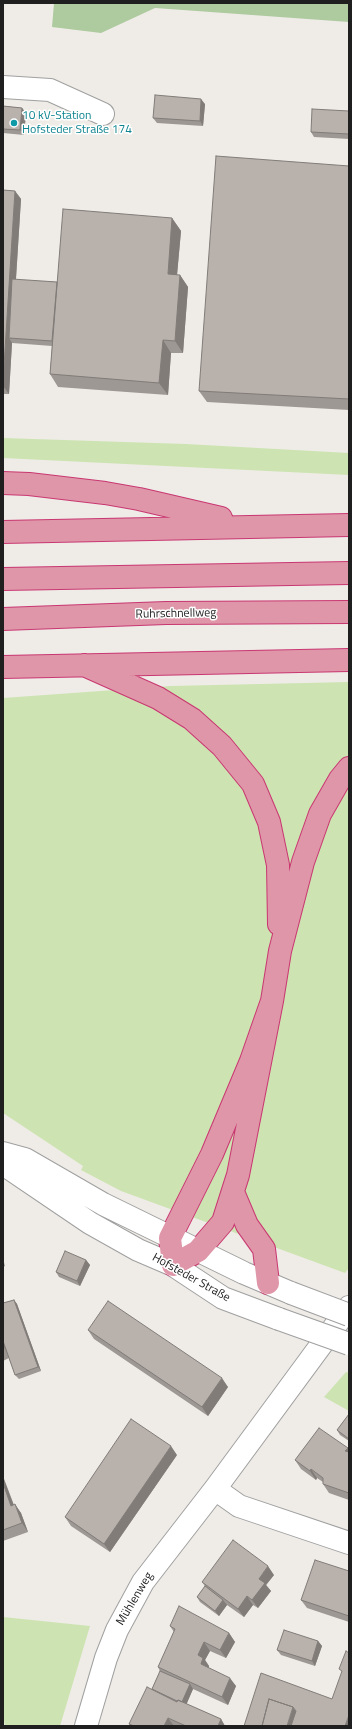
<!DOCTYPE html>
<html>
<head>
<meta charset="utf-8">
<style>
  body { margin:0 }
  #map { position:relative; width:352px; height:1729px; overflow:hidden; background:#efece7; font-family:"Titillium Web",sans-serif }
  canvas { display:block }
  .frame { position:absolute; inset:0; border:4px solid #1f1f1f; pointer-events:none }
</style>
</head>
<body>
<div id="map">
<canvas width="352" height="1729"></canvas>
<div class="frame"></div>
</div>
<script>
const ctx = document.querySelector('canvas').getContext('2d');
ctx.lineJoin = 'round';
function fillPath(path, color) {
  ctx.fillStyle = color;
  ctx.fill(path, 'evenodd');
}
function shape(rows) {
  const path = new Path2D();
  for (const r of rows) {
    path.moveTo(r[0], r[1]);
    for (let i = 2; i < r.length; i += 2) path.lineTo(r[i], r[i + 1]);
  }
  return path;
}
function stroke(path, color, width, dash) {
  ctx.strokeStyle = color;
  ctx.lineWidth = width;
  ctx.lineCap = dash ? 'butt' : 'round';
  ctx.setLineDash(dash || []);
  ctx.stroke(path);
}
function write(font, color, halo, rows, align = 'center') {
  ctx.font = font + ' "Titillium Web",sans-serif';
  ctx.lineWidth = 3;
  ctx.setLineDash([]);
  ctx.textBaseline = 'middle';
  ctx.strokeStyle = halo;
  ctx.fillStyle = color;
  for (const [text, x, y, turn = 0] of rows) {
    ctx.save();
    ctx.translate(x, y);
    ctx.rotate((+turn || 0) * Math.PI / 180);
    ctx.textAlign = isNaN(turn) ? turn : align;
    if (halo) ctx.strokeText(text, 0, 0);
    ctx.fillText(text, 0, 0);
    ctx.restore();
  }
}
const grass = shape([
  [3,438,186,444,349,453,349,475,3,458],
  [349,682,349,1268,345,1273,121,1191,81,1170,83,1166,3,1113,3,698,170,686],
  [346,1372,349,1373,349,1411,324,1397],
  [3,1617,90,1626,60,1726,5,1726,3,1715]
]);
const forest = shape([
  [54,3,349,3,349,22,155,8,101,33,52,27]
]);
const minor = shape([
  [3,87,50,90,103,114],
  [215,1489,239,1506,349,1543],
  [86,1726,106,1658,117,1630,143,1582,215,1489,349,1307]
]);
const tertiary = shape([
  [3,1153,25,1159,103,1204,244,1273,291,1293],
  [3,1164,90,1223,138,1250,173,1265,223,1298,279,1319]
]);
const motorway = shape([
  [3,483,29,484,105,493,139,499,221,518],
  [3,532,349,525],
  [3,579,349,573],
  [3,619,166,613,349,612],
  [84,665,158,698,192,719,222,746,253,784,269,822,278,865,279,924],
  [3,667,349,660],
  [272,1001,251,1061,212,1154,170,1238,173,1265,198,1251,223,1222,238,1175,272,1001,280,951,303,862,320,814,340,779,349,768],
  [233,1192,247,1225,264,1249,268,1283]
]);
const tertiaryBridge = shape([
  [291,1293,349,1315],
  [279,1319,349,1344]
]);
const wall = shape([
  [205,104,203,126,157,123,153,118],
  [3,106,22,108,26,113,24,135,3,133],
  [349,111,349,139,314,137,311,132],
  [349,166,349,410,207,402,199,391],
  [3,190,15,191,21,199,16,280,57,282,172,218,181,231,177,275,180,275,188,287,183,353,171,353,168,395,58,387,50,374,52,346,12,343,9,394,3,394],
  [3,1259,5,1266,3,1267],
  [86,1260,90,1265,80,1286,59,1277,56,1272],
  [14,1300,17,1304,41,1371,19,1379,15,1375,9,1358,3,1361,3,1303],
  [88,1330,228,1387,208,1416,94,1339],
  [349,1414,349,1441,340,1435,337,1430],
  [348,1448,349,1450,349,1500,329,1493,323,1484,323,1482,317,1478,316,1480,301,1469,295,1460],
  [177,1455,110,1552,71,1526,65,1517],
  [3,1476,14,1505,21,1513,28,1532,3,1541],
  [349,1571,349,1622,307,1608,301,1600],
  [274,1575,266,1585,271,1591,258,1608,253,1605,244,1617,227,1605,219,1616,200,1602,197,1597,205,1586,202,1582],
  [170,1626,229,1633,235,1642,226,1658,210,1651,205,1660,209,1666,209,1668,236,1686,228,1705,193,1689,186,1704,221,1719,225,1726,131,1726,129,1724,152,1689,160,1671,158,1667,174,1632],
  [318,1641,322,1646,315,1666,281,1655,277,1650]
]);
const shadedWall = shape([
  [201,99,205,104,203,126,200,121],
  [22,108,26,113,24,135,20,130],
  [15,191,21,199,12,339,9,338,12,343,9,394,3,386,3,382],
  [172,218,181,231,176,286,168,274],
  [180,275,188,287,183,353,175,341],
  [163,340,171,353,168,395,159,383],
  [86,1260,90,1265,80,1286,77,1281],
  [14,1300,17,1304,41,1371,38,1367],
  [3,1336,11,1358,5,1349,3,1345],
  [222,1378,228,1387,208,1416,202,1407],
  [171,1446,177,1455,110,1552,104,1544],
  [348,1448,349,1450,349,1457,345,1451],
  [311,1469,317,1478,316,1480,310,1471],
  [3,1476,3,1477,17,1514,11,1506,3,1483],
  [15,1504,21,1513,28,1532,22,1523],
  [268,1566,274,1575,266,1585,271,1591,258,1608,252,1600,259,1579],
  [247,1596,253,1605,244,1617,238,1609],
  [223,1600,227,1605,219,1616,215,1611],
  [229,1633,235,1642,226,1658,220,1650],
  [318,1641,322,1646,315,1666,312,1661],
  [204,1642,210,1651,205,1660,209,1666,207,1672,201,1664,198,1655],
  [230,1678,236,1686,228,1705,222,1697],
  [190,1684,193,1689,185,1708,181,1703],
  [293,1707,299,1715,296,1726,287,1726],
  [349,1715,349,1726,345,1726],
  [168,1718,174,1726,164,1726],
  [221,1719,225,1726,218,1726]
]);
const building = shape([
  [155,95,201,99,200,121,153,118,155,95],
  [3,106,22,108,20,130,3,129,3,106],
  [312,109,349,111,349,134,311,132,312,109],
  [216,156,349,166,349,399,199,391,216,156],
  [3,190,15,191,3,382,3,190],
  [63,209,172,218,168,274,180,275,175,341,163,340,159,383,50,374,63,209],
  [12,279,57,282,52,341,9,338,12,279],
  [65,1251,86,1260,77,1281,56,1272,65,1251],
  [14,1300,38,1367,15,1375,3,1341,3,1303,14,1300],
  [108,1301,222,1378,202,1407,88,1330,108,1301],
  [349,1414,349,1439,337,1430,349,1414],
  [131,1419,171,1446,104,1544,65,1517,131,1419],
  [319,1428,348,1448,345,1451,349,1452,349,1493,323,1484,323,1478,311,1469,310,1471,295,1460,319,1428],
  [3,1483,11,1506,15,1504,22,1523,3,1530,3,1483],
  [233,1540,268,1566,259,1579,265,1583,252,1600,247,1596,238,1609,202,1582,233,1540],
  [315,1560,349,1571,349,1616,301,1600,315,1560],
  [205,1586,223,1600,215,1611,197,1597,205,1586],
  [179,1606,229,1633,220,1650,204,1642,198,1655,203,1658,201,1664,230,1678,222,1697,158,1667,175,1629,170,1626,179,1606],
  [284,1630,318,1641,312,1661,277,1650,284,1630],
  [346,1651,349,1653,349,1715,345,1726,291,1726,296,1711,293,1707,269,1699,262,1726,244,1726,261,1673,332,1699,342,1671,339,1669,346,1651],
  [160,1671,190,1684,182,1702,178,1700,177,1701,152,1689,160,1671],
  [147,1687,177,1702,178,1700,221,1719,218,1726,206,1726,205,1725,205,1726,186,1726,168,1718,164,1726,134,1726,129,1724,147,1687],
  [269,1699,293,1707,287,1726,262,1726,269,1699]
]);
const markers = [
  [14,123,4,"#0f9aa8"]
];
const cultureNames = [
  ["10 kV-Station",22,116],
  ["Hofsteder Straße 174",22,130]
];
const streetNames = [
  ["Ruhrschnellweg",176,614,-1],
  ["Hofsteder Straße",191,1278,29],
  ["Mühlenweg",135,1599,-59]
];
fillPath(grass, '#cde4b2');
fillPath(forest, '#aeca9f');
stroke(minor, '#a0a0a0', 24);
stroke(tertiary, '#a0a0a0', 24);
stroke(motorway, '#c93771', 24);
stroke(minor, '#fff', 22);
stroke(tertiary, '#fff', 22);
stroke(motorway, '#de96a8', 22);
stroke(tertiaryBridge, '#a0a0a0', 24, []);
stroke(tertiaryBridge, '#fff', 22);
fillPath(wall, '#9e9894');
fillPath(shadedWall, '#817c78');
fillPath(building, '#b8b1ac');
stroke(building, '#817c78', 1);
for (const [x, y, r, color] of markers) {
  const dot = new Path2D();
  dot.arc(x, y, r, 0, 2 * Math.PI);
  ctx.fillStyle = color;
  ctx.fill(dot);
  stroke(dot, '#fff', 1.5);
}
write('12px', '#0d838f', '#fff', cultureNames, 'left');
write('12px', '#1f1f1f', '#fff', streetNames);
</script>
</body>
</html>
